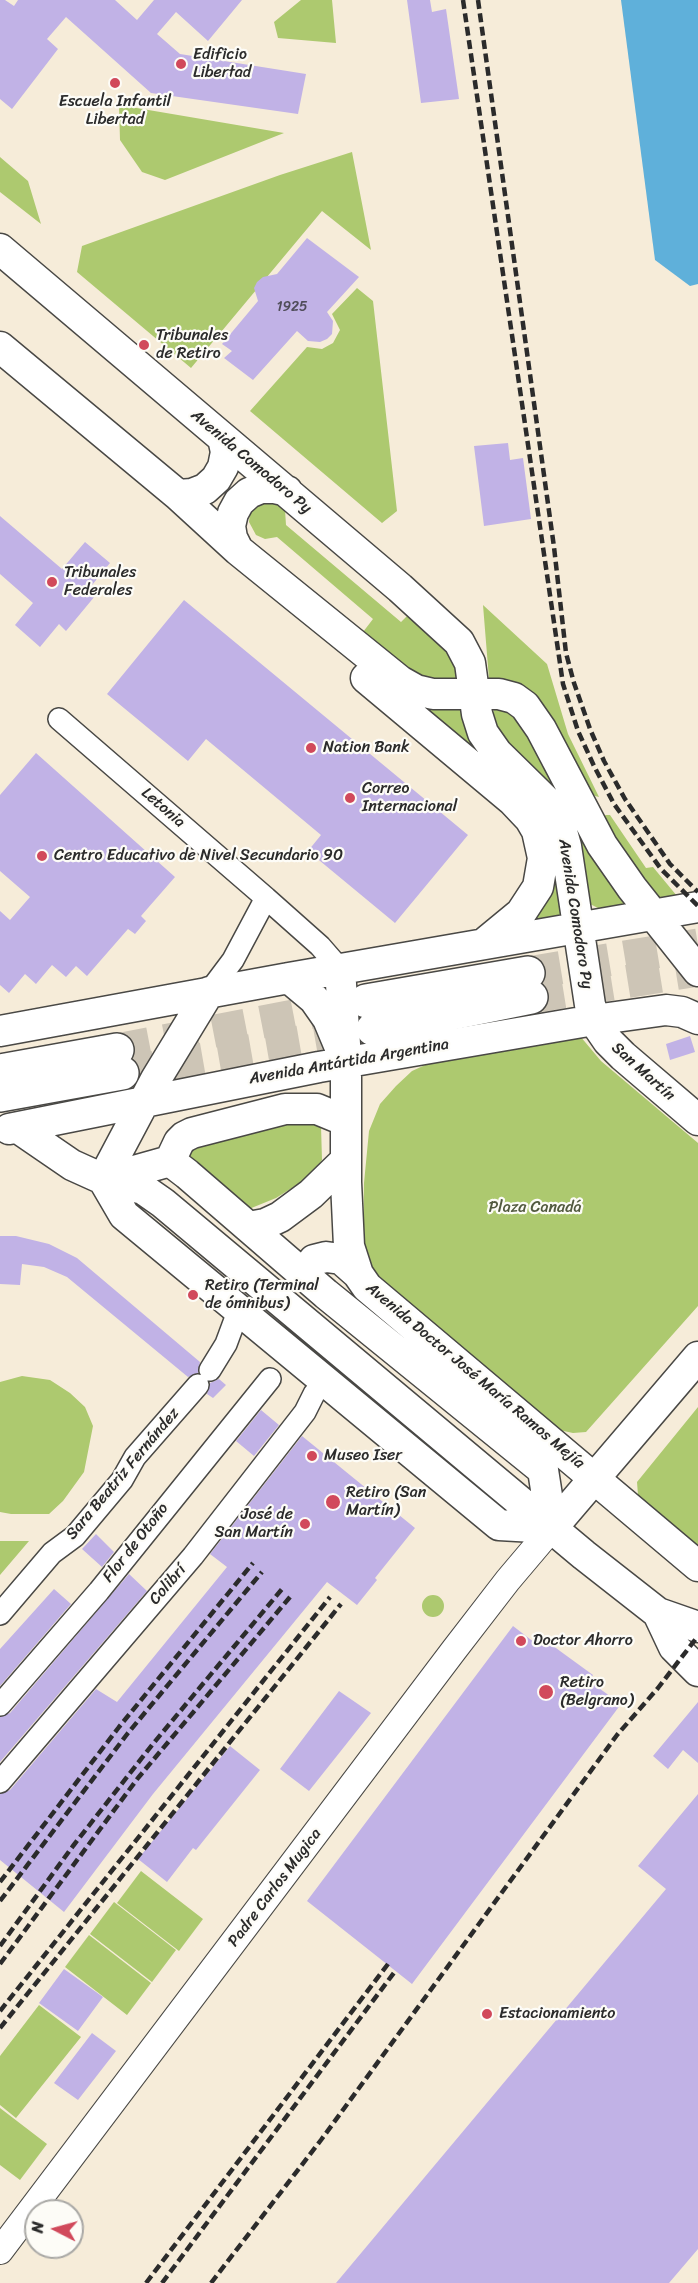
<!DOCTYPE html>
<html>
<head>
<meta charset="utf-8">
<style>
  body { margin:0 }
  #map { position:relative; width:698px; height:2283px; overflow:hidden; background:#f6ecd9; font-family:Sriracha,sans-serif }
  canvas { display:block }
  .north { position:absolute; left:24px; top:2199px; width:60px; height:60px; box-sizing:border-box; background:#fdfcf7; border:2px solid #a9a8a5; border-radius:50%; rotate:276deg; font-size:16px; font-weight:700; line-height:24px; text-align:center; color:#2b2b2b }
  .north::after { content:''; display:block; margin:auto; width:21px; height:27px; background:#d1495b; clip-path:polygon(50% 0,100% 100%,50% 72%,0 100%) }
</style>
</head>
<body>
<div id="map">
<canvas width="698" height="2283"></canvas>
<div class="north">N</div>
</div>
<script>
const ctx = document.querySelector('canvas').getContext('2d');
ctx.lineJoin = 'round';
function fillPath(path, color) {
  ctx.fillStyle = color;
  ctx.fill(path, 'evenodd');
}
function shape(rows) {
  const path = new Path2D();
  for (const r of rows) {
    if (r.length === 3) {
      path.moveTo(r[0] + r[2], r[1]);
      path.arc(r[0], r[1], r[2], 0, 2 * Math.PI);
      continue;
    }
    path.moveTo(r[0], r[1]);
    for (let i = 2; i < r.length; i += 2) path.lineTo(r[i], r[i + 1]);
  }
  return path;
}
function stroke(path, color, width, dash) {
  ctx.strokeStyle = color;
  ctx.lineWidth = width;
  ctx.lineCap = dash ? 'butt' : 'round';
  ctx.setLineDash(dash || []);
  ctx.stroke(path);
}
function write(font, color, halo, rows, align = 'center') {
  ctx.font = font + ' Sriracha,sans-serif';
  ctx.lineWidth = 4.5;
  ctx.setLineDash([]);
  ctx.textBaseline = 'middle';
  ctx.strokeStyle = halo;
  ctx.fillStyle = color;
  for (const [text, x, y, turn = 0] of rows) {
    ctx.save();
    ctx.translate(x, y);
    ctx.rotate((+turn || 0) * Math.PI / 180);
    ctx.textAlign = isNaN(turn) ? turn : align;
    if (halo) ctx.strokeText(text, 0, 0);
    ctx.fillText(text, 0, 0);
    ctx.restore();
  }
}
const green = shape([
  [301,0,332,0,336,43,278,38,274,22],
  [119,105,284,133,165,180,142,172,120,140],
  [352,152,371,250,322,211,191,368,77,272,82,246,280,175],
  [0,157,28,181,41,224,0,192],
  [357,288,373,301,397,511,382,523,250,411,307,347,322,349,333,343,340,330,332,314],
  [269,500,281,505,285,510,286,525,401,622,410,613,454,651,459,679,450,685,414,675,363,632,373,619,277,537,265,539,256,535,249,522,250,512,253,507],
  [483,605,547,664,568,734,599,797,595,796,589,788,558,727,535,696,489,679],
  [369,665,419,703,430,707,467,708,471,731,484,760,535,806,553,833,558,854,566,911,563,917,533,919,533,915,546,896,553,870,554,859,551,844,544,830,531,811,366,670],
  [500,708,521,718,626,903,624,905,598,908,588,903,492,717,494,709],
  [606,815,610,815,646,868,653,867,677,896,656,899,647,896,603,816],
  [580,1036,601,1061,698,1143,698,1306,586,1432,573,1433,559,1430,377,1279,369,1269,363,1246,364,1183,369,1131,380,1104,396,1086,412,1071,434,1061],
  [292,1117,321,1126,322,1160,311,1176,276,1198,249,1209,218,1194,187,1153,188,1142],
  [22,1376,50,1380,70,1393,85,1407,93,1426,84,1472,63,1501,49,1514,11,1514,0,1512,0,1382],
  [698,1407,698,1546,638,1495,637,1482],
  [0,1541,29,1541,0,1575],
  [433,1606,11],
  [141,1871,203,1919,179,1951,117,1903],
  [114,1902,176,1950,152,1982,90,1934],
  [89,1935,151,1983,127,2015,65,1967],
  [39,2005,81,2037,16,2118,0,2105,0,2056],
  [0,2108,47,2144,20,2180,0,2165]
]);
const water = shape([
  [621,0,698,0,698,284,690,286,655,260]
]);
const building = shape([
  [0,0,5,0,14,6,18,0,115,0,137,20,154,0,242,0,208,41,176,12,157,34,180,54,306,74,298,114,151,93,66,17,47,39,58,49,12,109,0,99],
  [407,0,430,0,432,12,446,9,459,99,421,103],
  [307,238,359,277,327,312,333,321,332,334,327,339,320,342,308,341,297,331,253,380,224,358,232,351,222,344,258,301,254,288,257,282,263,277,277,274],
  [508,443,510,460,523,458,531,519,484,526,474,446],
  [0,516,62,569,85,542,110,563,88,590,95,596,66,631,59,624,40,647,15,625,33,603,0,574],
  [184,600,468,835,395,923,308,851,321,835,206,739,188,761,107,694],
  [36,753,175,877,141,916,146,921,135,934,128,929,87,976,76,966,66,977,52,965,36,984,25,974,9,993,0,985,0,911,10,920,30,897,0,871,0,795],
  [690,1036,695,1052,670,1060,666,1044],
  [0,1236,16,1236,49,1244,77,1258,200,1362,198,1373,188,1377,67,1277,44,1267,22,1264,20,1285,0,1284],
  [219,1379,226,1385,213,1398,207,1394,210,1383],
  [261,1410,279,1425,254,1456,236,1441],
  [302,1436,415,1528,375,1578,377,1580,357,1605,327,1582,153,1794,64,1912,0,1860,0,1794,10,1790,96,1689,117,1702,227,1567,210,1554],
  [96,1534,114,1552,102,1567,82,1549],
  [129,1574,147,1591,0,1762,0,1717,10,1713],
  [54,1589,71,1604,0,1686,0,1649],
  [513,1626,539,1646,544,1639,560,1651,593,1675,589,1681,621,1704,412,1984,307,1901],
  [339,1691,371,1713,309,1791,280,1769],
  [698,1702,698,1763,683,1750,668,1769,653,1756],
  [230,1746,260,1770,196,1850,193,1848,167,1882,138,1859],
  [698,1794,698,2249,669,2283,336,2283,666,1889,638,1866],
  [64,1969,103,1997,78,2031,39,2003],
  [92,2033,116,2051,78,2100,54,2083]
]);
const motorwayTunnel = shape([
  [528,973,698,945],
  [531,997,698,970],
  [117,1050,350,1005],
  [122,1073,363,1031]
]);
const minor = shape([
  [59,719,266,898],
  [209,992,233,960,266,898,320,946,340,969],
  [210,1370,226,1344,239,1309],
  [0,1614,52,1553,75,1536,122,1480,135,1457,198,1385],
  [0,1705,99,1591,270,1379],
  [0,1782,193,1556,305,1412,314,1394,325,1380]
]);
const tertiary = shape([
  [0,2251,454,1650,508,1580,552,1528]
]);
const secondary = shape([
  [0,249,400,588,459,642,470,663,477,714,483,733,497,753,547,802,561,828,566,846,590,1005,597,1025,608,1041,623,1056,698,1120],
  [0,347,178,495,238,550,400,681,416,690,433,694,499,694,514,698,525,706,541,729,602,845,632,888,698,971],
  [178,495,192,494,205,489,216,479,223,467,226,452,223,438],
  [238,550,232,538,230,526,233,513,239,502,249,493,261,488,274,488,287,491],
  [366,678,512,800,530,819,537,831,543,858,538,887,521,913,487,941],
  [340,969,345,1044],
  [289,978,314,999,328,1019,346,1062,346,1182,349,1246,358,1274,367,1287,698,1566],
  [0,1031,289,978,698,907],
  [18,1128,72,1165,103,1179,143,1189,163,1203,584,1555,658,1613,698,1627],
  [9,1129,319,1067,594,1020,666,1010,682,1012,698,1019],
  [170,1161,179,1142,184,1137,192,1133,285,1109,317,1109,346,1121],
  [103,1179,124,1215,499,1525,552,1528],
  [103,1179,156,1079,209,992],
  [106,1179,170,1161,187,1174,326,1294,543,1470,552,1528],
  [249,1227,265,1224,280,1217,311,1194,346,1160],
  [306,1277,308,1268,314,1260,326,1257,341,1259,358,1274],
  [552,1528,698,1357],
  [658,1613,674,1647,698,1671]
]);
const motorway = shape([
  [366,1001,528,973],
  [373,1029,531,997],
  [0,1071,117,1050],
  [0,1095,122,1073]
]);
const rail = shape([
  [463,0,563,684,578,731,594,766,614,804,661,869,698,906],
  [478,0,554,547,566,653,574,683,590,729,604,761,625,799,670,864,698,892],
  [0,1882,119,1727,253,1563],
  [0,1901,128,1733,262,1572],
  [0,1946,73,1846,152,1745,282,1589],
  [0,1964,138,1778,290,1597],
  [0,2011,330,1597],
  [0,2028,341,1604],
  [146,2283,388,1964],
  [162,2283,396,1970],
  [211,2283,321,2140,617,1735,658,1688,698,1636]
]);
const markers = [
  [181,64,6,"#d1495b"],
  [115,83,6,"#d1495b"],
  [144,345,6,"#d1495b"],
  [52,582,6,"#d1495b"],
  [311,748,6,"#d1495b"],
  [350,798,6,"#d1495b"],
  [42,856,6,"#d1495b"],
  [193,1295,6,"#d1495b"],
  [312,1456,6,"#d1495b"],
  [333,1502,8,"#d1495b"],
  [305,1524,6,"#d1495b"],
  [521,1641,6,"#d1495b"],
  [546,1692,8,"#d1495b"],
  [487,2014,6,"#d1495b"]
];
const numberNames = [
  ["1925",292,307]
];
const poiNames = [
  ["Edificio",193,55],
  ["Libertad",193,73],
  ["Escuela Infantil",115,102,"center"],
  ["Libertad",115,120,"center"],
  ["Tribunales",156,336],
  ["de Retiro",156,354],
  ["Tribunales",64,573],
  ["Federales",64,591],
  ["Nation Bank",323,748],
  ["Correo",362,789],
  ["Internacional",362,807],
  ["Centro Educativo de Nivel Secundario 90",54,856],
  ["Retiro (Terminal",205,1286],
  ["de ómnibus)",205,1304],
  ["Museo Iser",324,1456],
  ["Retiro (San",346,1493],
  ["Martín)",346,1511],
  ["José de",293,1515,"right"],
  ["San Martín",293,1533,"right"],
  ["Doctor Ahorro",533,1641],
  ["Retiro",560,1683],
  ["(Belgrano)",560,1701],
  ["Estacionamiento",499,2014]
];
const streetNames = [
  ["Avenida Comodoro Py",251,462,40],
  ["Letonia",163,808,41],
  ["Avenida Comodoro Py",575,914,81],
  ["Avenida Antártida Argentina",349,1062,-10],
  ["San Martín",643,1072,42],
  ["Avenida Doctor José María Ramos Mejía",475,1376,40],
  ["Sara Beatriz Fernández",123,1474,-50],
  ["Flor de Otoño",136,1543,-52],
  ["Colibrí",168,1585,-49],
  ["Padre Carlos Mugica",275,1888,-53]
];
const parkNames = [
  ["Plaza Canadá",535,1208]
];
fillPath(green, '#adc96f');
fillPath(water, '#5fb0da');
fillPath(building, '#c1b2e6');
stroke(motorwayTunnel, '#cdc5b6', 33, [33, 16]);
stroke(minor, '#494845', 24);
stroke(tertiary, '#494845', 28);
stroke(secondary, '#494845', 33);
stroke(motorway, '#494845', 36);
stroke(minor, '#fff', 21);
stroke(tertiary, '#fff', 26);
stroke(secondary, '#fff', 30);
stroke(motorway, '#fff', 33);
stroke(rail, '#2b2b2b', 4.5, [9, 4.5]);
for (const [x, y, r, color] of markers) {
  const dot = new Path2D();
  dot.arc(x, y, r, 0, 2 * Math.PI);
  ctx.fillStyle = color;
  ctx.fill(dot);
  stroke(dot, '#fdfcf7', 2);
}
write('14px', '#504d5a', null, numberNames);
write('16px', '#2b2b2b', '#fdfcf7', poiNames, 'left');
write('16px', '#2b2b2b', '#fdfcf7', streetNames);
write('16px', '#525a3f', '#fdfcf7', parkNames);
</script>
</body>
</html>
